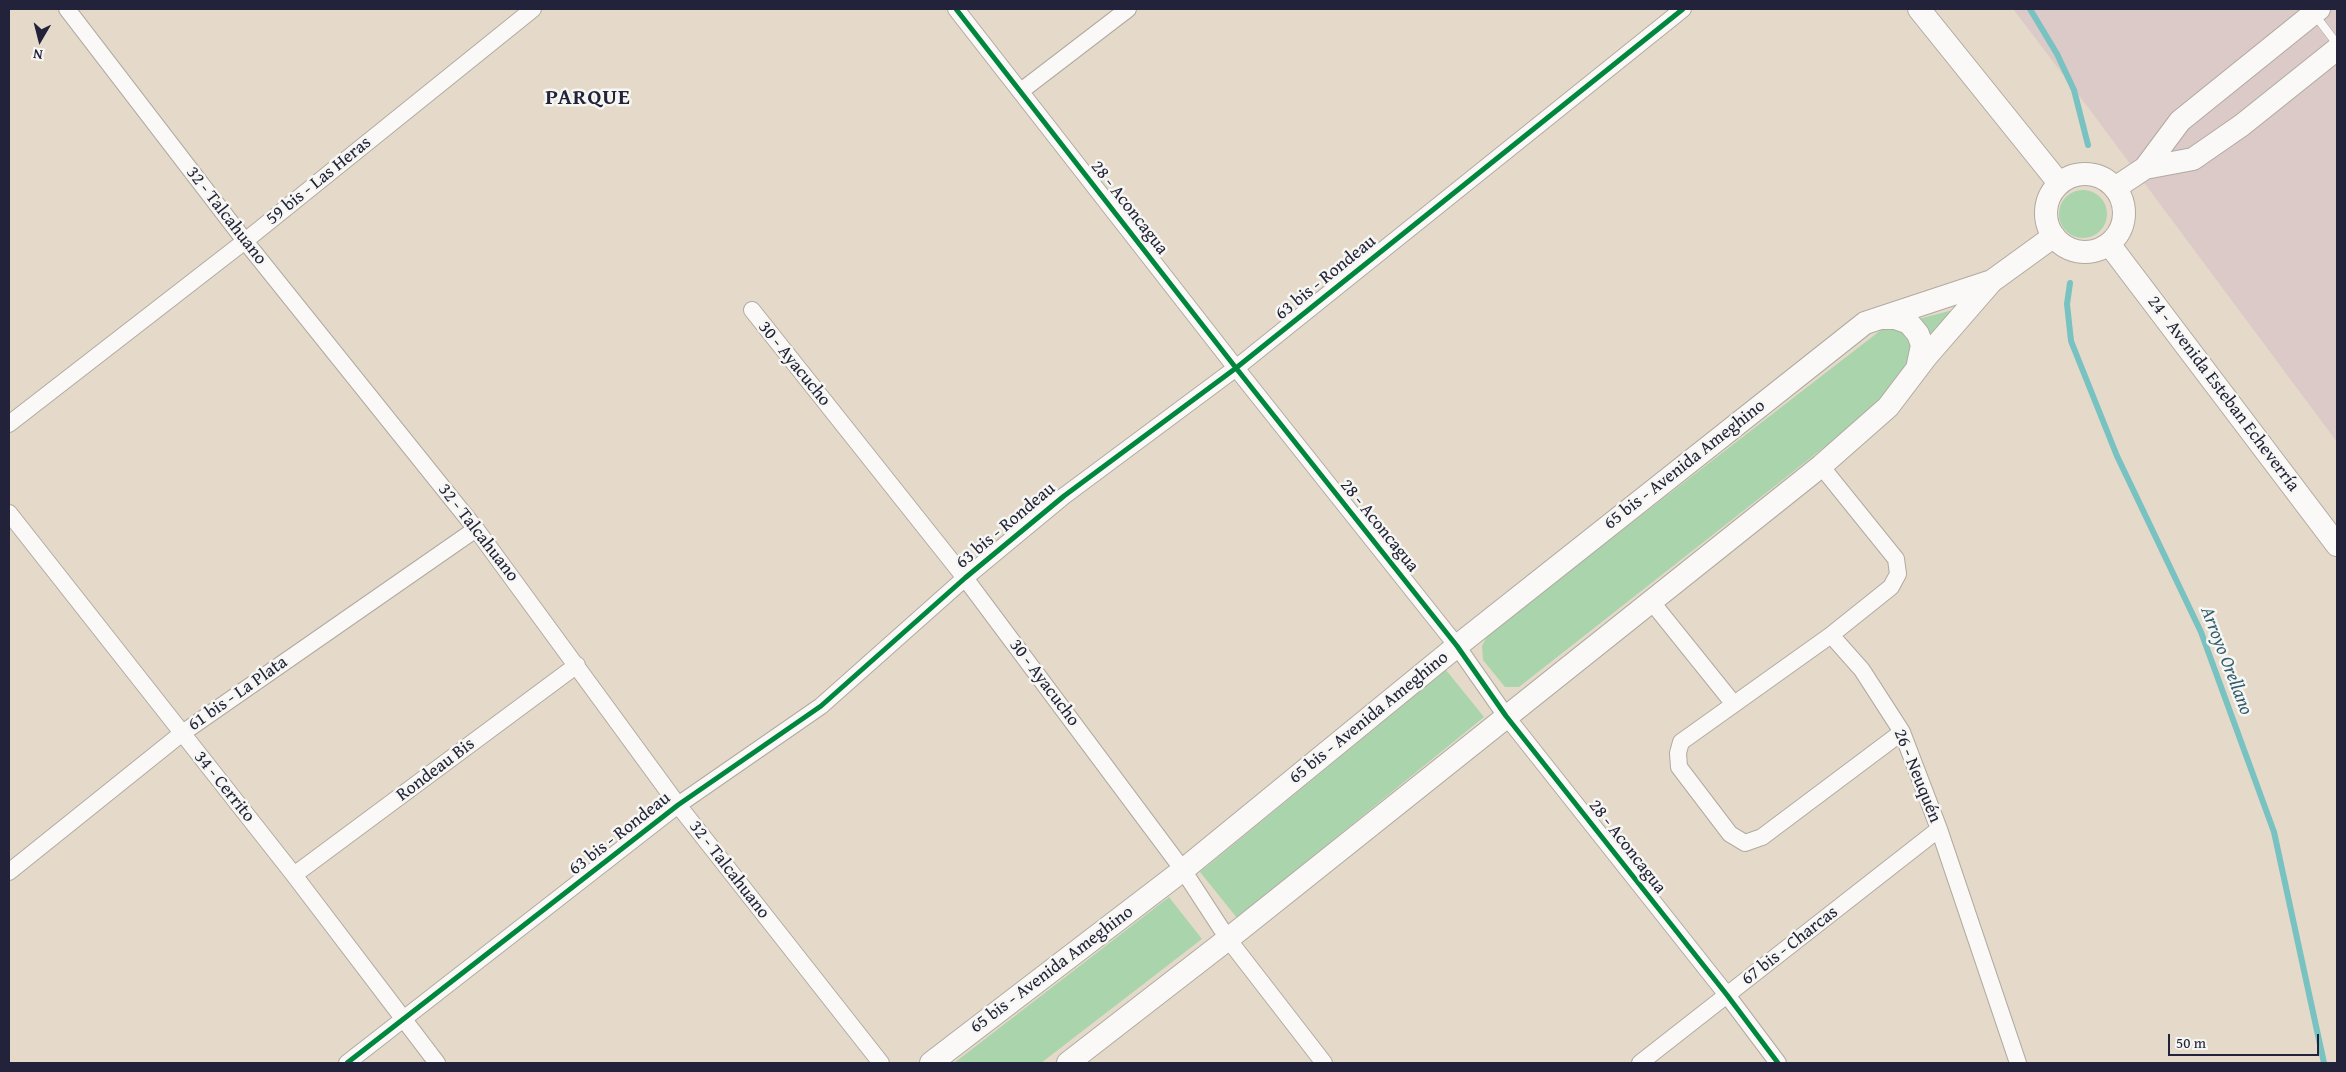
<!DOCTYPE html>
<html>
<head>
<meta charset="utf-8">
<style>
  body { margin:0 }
  #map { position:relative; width:2346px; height:1072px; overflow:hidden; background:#e5dac9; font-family:"Gentium Book Plus",serif }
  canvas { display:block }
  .frame { position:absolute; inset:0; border:10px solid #22223b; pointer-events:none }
  .north { position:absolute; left:15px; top:15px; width:50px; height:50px; -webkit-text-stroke:4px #f6f6f2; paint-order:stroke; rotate:188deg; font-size:14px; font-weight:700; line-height:20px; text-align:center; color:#22223b }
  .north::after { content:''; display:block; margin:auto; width:18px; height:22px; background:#22223b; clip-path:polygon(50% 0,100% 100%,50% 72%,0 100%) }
  .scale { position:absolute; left:2168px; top:1034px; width:151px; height:22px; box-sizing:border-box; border:2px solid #22223b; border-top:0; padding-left:6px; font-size:15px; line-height:18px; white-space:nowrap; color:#22223b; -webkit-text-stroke:4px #f6f6f2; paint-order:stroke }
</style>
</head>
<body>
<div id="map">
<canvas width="2346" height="1072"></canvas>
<div class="frame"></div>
<div class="north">N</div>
<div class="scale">50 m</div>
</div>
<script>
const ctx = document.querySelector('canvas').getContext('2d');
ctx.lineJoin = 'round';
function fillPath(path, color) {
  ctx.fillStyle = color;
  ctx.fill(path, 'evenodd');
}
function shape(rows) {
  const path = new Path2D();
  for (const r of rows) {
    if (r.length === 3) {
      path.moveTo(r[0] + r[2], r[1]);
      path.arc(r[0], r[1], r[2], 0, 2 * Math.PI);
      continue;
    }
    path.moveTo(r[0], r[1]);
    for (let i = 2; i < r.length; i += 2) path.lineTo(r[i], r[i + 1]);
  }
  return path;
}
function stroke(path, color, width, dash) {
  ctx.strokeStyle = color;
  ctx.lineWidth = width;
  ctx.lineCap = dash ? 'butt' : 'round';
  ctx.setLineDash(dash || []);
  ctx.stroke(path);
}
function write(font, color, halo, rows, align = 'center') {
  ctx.font = font + ' "Gentium Book Plus",serif';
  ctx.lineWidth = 5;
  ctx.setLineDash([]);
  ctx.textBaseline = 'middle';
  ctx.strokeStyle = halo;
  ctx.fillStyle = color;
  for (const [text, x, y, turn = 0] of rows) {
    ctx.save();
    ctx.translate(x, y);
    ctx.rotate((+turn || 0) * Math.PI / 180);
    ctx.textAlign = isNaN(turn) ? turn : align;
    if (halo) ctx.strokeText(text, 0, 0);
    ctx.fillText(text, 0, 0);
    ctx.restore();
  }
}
const industrial = shape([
  [2013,9,2337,9,2337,442,2093,114]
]);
const green = shape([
  [2083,214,24],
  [1953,310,1930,341,1915,320],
  [1898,326,1908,332,1914,348,1910,366,1864,419,1822,449,1519,687,1505,687,1483,660,1482,646,1488,634,1881,330],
  [1446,670,1484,717,1237,918,1200,872],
  [1169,897,1202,939,1041,1063,954,1063]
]);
const stream = shape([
  [2030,9,2057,54,2074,90,2088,145],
  [2070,283,2067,304,2071,341,2117,456,2201,632,2274,832,2324,1063]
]);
const service = shape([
  [2315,15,2337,44]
]);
const minor = shape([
  [67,9,245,241,476,529,678,805,881,1063],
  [956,9,1236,368,1457,646,1506,716,1727,995,1778,1063],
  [1021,91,1128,9],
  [752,310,965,578,1183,870,1228,939,1324,1063],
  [9,424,245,241,533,9],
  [1821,466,1896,559,1898,574,1891,587,1831,635,1681,742,1678,753,1679,767,1730,834,1745,843,1762,837,1902,732],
  [9,513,294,875,437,1063],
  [1651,601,1733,703],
  [1831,635,1862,670,1902,732,1939,829,2018,1063],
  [9,872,181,734,476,529],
  [294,875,577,665],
  [347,1063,678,805,821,706,965,578,1064,496,1236,368,1683,9],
  [1640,1063,1939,829]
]);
const secondary = shape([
  [1919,9,2059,183],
  [2145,168,2193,159,2242,125,2337,49],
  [2085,213,39],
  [2115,188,2145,168,2180,121,2319,9],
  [2109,244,2337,545],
  [1881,318,1895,318,1909,323,1918,334,1922,345,1917,369],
  [931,1063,1183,870,1457,646,1865,323,1992,281],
  [1068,1063,1228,939,1821,466,1888,407,1926,357,1992,281,2054,236]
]);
const cycleway = shape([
  [956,9,1236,368,1457,646,1506,716,1727,995,1778,1063],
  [347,1063,678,805,821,706,965,578,1064,496,1236,368,1683,9]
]);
const streetNames = [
  ["59 bis - Las Heras",319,181,-39],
  ["28 - Aconcagua",1129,208,52],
  ["32 - Talcahuano",226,216,52],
  ["63 bis - Rondeau",1326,278,-39],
  ["30 - Ayacucho",794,364,51],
  ["24 - Avenida Esteban Echeverría",2223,394,53],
  ["65 bis - Avenida Ameghino",1685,465,-38],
  ["63 bis - Rondeau",1006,526,-40],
  ["28 - Aconcagua",1379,526,51],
  ["32 - Talcahuano",478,533,52],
  ["30 - Ayacucho",1044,683,53],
  ["61 bis - La Plata",238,694,-35],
  ["65 bis - Avenida Ameghino",1369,718,-39],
  ["Rondeau Bis",436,770,-37],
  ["26 - Neuquén",1917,776,68],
  ["34 - Cerrito",224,787,51],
  ["63 bis - Rondeau",620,834,-38],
  ["28 - Aconcagua",1627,847,52],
  ["32 - Talcahuano",729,870,52],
  ["67 bis - Charcas",1790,946,-38],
  ["65 bis - Avenida Ameghino",1052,970,-37]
];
const waterNames = [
  ["Arroyo Orellano",2226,661,69]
];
const districtNames = [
  ["PARQUE",588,98]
];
fillPath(industrial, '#dbcac8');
fillPath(green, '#aad4ac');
stroke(stream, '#78c2c2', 6);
stroke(service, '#b0aaa1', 9);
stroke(minor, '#b0aaa1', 18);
stroke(secondary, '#b0aaa1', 24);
stroke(service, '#fbf9f7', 8);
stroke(minor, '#fbf9f7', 16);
stroke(secondary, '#fbf9f7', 22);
stroke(cycleway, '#00873e', 5);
write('18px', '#22223b', '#f6f6f2', streetNames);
write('italic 19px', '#325e70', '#f6f6f2', waterNames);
ctx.letterSpacing = '1px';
write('bold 22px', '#22223b', '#f6f6f2', districtNames);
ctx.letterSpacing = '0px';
</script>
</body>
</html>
